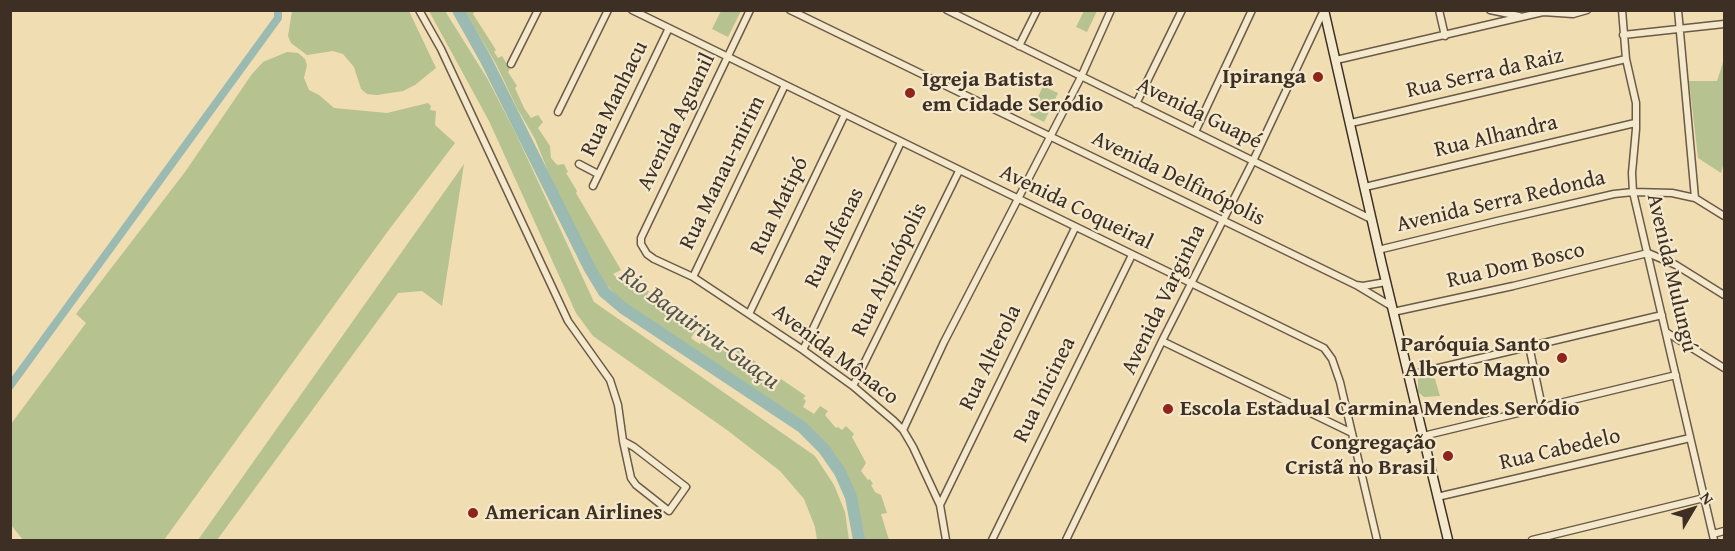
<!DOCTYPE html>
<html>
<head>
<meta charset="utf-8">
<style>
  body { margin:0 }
  #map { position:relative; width:1735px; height:551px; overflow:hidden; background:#f0ddb2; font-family:"Gentium Book Plus",serif }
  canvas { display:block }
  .frame { position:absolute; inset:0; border:12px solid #3d2f23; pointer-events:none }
  .north { position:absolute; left:1663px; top:479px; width:60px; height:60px; -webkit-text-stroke:4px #f5e9cd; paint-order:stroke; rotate:52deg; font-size:16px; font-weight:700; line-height:24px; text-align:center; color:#3d2f23 }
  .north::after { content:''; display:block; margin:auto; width:21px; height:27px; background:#3d2f23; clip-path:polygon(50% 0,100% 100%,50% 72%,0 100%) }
</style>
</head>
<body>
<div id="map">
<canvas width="1735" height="551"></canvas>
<div class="frame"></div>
<div class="north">N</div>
</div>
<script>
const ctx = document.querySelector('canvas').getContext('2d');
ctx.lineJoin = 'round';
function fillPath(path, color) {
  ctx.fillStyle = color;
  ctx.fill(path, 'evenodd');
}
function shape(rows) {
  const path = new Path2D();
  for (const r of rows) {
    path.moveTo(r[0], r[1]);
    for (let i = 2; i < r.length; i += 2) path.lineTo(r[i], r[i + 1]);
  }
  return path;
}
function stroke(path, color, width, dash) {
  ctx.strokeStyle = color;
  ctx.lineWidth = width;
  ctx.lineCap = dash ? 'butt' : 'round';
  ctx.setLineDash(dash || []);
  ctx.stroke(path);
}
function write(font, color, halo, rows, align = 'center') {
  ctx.font = font + ' "Gentium Book Plus",serif';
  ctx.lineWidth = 4.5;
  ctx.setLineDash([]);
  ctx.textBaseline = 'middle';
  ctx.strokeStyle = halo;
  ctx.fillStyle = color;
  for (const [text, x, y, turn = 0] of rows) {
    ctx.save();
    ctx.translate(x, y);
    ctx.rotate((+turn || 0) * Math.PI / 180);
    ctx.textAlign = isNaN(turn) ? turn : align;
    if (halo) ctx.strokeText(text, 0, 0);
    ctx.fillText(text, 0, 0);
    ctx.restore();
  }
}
const green = shape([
  [292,11,409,11,436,68,415,85,403,91,377,95,367,94,361,89,354,67,343,54,333,51,307,55,291,43,288,36],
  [429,11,445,11,487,78,516,134,594,302,815,456,834,485,845,512,849,540,817,540,815,527,804,499,780,471,727,430,593,336,576,313,489,121],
  [465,11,475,11,473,14,496,50,494,52,498,58,502,56,510,69,508,72,517,86,515,88,524,108,531,118,538,115,543,122,538,128,550,146,551,158,557,165,564,164,568,172,566,173,577,191,576,193,621,270,613,274,619,280,624,275,628,278,626,283,636,291,641,294,644,289,649,291,647,295,664,305,669,308,672,303,676,306,673,309,676,311,673,316,687,326,688,325,696,330,691,338,695,341,700,344,701,342,710,348,715,341,733,355,737,349,744,354,739,362,743,365,749,357,756,362,752,366,753,371,760,375,762,378,760,381,774,390,781,379,806,396,803,398,806,401,803,407,814,414,820,406,828,411,825,415,836,428,838,427,842,430,846,426,854,434,852,437,866,463,861,471,868,480,870,479,873,484,871,485,875,492,881,495,887,513,881,514,889,540,858,540,855,519,859,518,855,492,842,468,804,424,684,343,655,327,628,307,595,274,571,228,535,139,517,108,496,64],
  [721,11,741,11,728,37,712,29],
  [1084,11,1097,11,1087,32,1076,27],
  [287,52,298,53,305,59,307,65,304,78,309,90,319,95,334,108,387,113,428,103,431,106,430,110,436,111,435,125,455,143,388,231,164,540,23,540,11,525,11,424,86,323,76,314,185,172,252,74,263,62],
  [1724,59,1724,162,1721,173,1698,158,1689,81,1717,81],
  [1043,86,1058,93,1044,122,1030,115],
  [464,164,442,306,422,291,398,293,217,540,198,540],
  [1428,377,1435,379,1440,396,1424,397,1418,392,1418,378]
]);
const canal = shape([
  [10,386,278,18,278,10]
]);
const river = shape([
  [458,10,486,60,590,269,604,292,623,308,802,427,824,449,840,472,851,497,859,540]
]);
const street = shape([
  [419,10,441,49,568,321,610,380,618,405,623,441,631,478,636,485,669,511,686,487,634,447,623,441],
  [632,10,1324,348,1332,359,1340,382,1377,540],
  [750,10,641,238,641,244,647,254,654,259,693,277,803,350,853,386,894,421,903,430,913,447,940,505,946,540],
  [790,10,1356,285],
  [947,10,1371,219],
  [1439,10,1445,36],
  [1490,10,1519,16],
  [1622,10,1626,59,1636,103,1636,129,1632,173,1633,192,1714,540],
  [1678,10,1695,198],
  [1623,35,1724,24],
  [1019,46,1037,10],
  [1336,60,1543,12,1573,14,1587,10],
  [511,64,538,10],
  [1136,104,1182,10],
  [558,112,608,10],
  [1351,123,1626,59],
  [1195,132,1252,10],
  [579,164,598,174],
  [593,186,669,28],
  [1365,187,1635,123],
  [1378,250,1497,221,1614,194,1633,192,1672,193,1695,198,1724,216],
  [693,277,785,85],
  [1386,282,1363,286,1356,285,1391,306],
  [1393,312,1513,286,1648,253,1676,265,1724,295],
  [749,314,845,114],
  [1666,332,1724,368],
  [1162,341,1352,433],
  [1529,346,1542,407],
  [803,350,901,142],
  [1409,375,1662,315],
  [853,386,959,171],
  [903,430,944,342,1081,77,1111,10],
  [1423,436,1676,375],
  [1437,497,1690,438],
  [940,505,1075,228],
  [1713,534,1724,531],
  [992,540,1132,255],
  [1066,540,1162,341,1253,161,1324,10],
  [1532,540,1704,498]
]);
const secondary = shape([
  [1324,10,1382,265,1448,540]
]);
const markers = [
  [1318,77,6,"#8f2418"],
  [910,93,6,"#8f2418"],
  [1562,358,6,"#8f2418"],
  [1168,409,6,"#8f2418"],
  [1448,456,6,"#8f2418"],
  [473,513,6,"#8f2418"]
];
const streetNames = [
  ["Rua Serra da Raiz",1485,74,-13],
  ["Rua Manhacu",615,99,-64],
  ["Avenida Guapé",1199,114,26],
  ["Avenida Aguanil",677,122,-64],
  ["Rua Alhandra",1496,137,-13],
  ["Rua Manau-mirim",723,173,-64],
  ["Avenida Delfinópolis",1178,179,26],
  ["Avenida Serra Redonda",1501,202,-13],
  ["Rua Matipó",780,206,-64],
  ["Avenida Coqueiral",1076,208,26],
  ["Rua Alfenas",835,238,-64],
  ["Rua Dom Bosco",1516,266,-13],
  ["Rua Alpinópolis",890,270,-64],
  ["Avenida Mulungú",1671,273,77],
  ["Avenida Varginha",1164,300,-64],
  ["Avenida Mônaco",835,355,37],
  ["Rua Alterola",991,358,-64],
  ["Rua Inicinea",1045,390,-64],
  ["Rua Cabedelo",1560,450,-13]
];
const poiNames = [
  ["Ipiranga",1306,77],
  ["Igreja Batista",922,80,"left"],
  ["em Cidade Seródio",922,105,"left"],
  ["Paróquia Santo",1550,345],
  ["Alberto Magno",1550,370],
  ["Escola Estadual Carmina Mendes Seródio",1180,409,"left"],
  ["Congregação",1436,443],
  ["Cristã no Brasil",1436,468],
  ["American Airlines",485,513,"left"]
];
const waterNames = [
  ["Rio Baquirivu-Guaçu",699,329,36]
];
fillPath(green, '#b6c28f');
stroke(canal, '#9bbbb2', 8);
stroke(river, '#9bbbb2', 12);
stroke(street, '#6a5a47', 9);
stroke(secondary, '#3d2f23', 11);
stroke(street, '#f5e9cd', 6);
stroke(secondary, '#f5e9cd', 8);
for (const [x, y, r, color] of markers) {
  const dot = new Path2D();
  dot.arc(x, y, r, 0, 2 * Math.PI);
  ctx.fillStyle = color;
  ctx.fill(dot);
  stroke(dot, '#f5e9cd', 2);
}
write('22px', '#3d2f23', '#f5e9cd', streetNames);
write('bold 22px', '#3d2f23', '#f5e9cd', poiNames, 'right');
write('italic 24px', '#545247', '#f5e9cd', waterNames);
</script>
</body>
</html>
